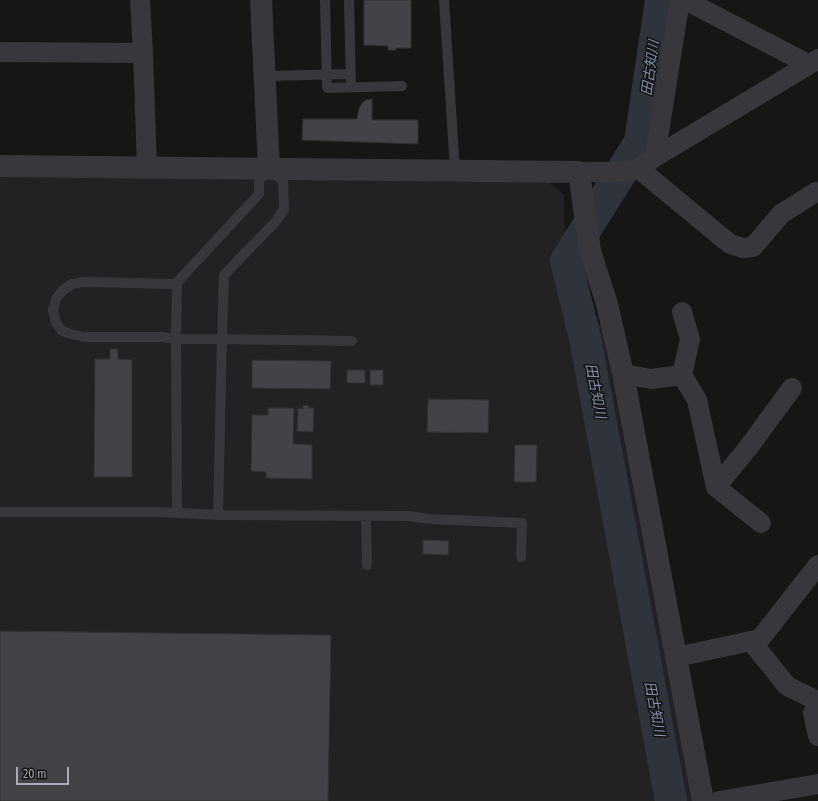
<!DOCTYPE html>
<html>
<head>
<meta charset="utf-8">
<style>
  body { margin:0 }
  #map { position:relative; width:818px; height:801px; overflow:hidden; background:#161617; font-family:"Fira Sans Condensed",sans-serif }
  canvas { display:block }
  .scale { position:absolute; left:16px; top:767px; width:53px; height:18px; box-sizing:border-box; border:2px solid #a9aab6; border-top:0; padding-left:5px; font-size:12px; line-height:14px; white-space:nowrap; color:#a9aab6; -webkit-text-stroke:3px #111112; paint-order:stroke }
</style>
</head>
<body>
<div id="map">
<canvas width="818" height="801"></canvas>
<div class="scale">20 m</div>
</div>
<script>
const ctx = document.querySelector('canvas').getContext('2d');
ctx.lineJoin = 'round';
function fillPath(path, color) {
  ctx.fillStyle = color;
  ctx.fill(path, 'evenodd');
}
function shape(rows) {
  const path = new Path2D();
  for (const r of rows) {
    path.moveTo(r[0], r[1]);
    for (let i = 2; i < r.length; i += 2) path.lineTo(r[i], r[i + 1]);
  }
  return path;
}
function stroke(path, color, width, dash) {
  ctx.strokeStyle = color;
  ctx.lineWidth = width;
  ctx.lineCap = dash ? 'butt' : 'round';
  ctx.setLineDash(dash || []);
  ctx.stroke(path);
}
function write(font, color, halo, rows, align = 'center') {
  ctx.font = font + ' "Fira Sans Condensed","Noto Sans JP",sans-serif';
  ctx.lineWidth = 3;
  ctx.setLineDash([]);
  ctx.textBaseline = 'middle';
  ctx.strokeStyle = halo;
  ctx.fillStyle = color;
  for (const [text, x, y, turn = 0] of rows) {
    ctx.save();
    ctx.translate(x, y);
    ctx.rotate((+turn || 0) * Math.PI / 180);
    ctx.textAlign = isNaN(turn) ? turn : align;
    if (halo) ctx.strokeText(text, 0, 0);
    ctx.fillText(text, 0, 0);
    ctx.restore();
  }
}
const built = shape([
  [0,174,545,180,564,194,565,239,572,238,575,263,582,289,595,315,598,317,598,322,602,326,692,801,0,801]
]);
const river = shape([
  [661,0,640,142,566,261,585,338,671,801]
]);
const building = shape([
  [364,0,411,0,411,48,396,48,396,50,388,50,388,46,364,45,364,0],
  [372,99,372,120,418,120,418,144,302,140,303,119,357,119,359,109,362,103,366,100,372,99],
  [110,349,118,349,118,359,132,360,132,477,94,477,95,359,110,359,110,349],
  [252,360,331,361,330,389,252,388,252,360],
  [347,370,365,370,365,383,347,383,347,370],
  [370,370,383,370,383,385,370,385,370,370],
  [428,399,489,400,488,433,427,432,428,399],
  [303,405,309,406,309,408,314,408,313,432,297,431,298,408,303,409,303,405],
  [268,408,294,408,293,444,312,445,312,479,266,478,266,472,251,471,252,415,268,415,268,408],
  [515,445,537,445,536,482,514,482,515,445],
  [423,540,449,541,448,555,423,554,423,540],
  [0,631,331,635,328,801,0,801,0,631]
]);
const service = shape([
  [325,0,327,88,402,86],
  [349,0,351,87],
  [444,0,455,170],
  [264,76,351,74],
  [177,284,84,282,72,284,63,290,56,299,53,310,56,323,62,331,71,334,84,337,162,337,176,339,222,339,352,341],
  [0,512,161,512,218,515,407,516,430,519,522,523,521,557],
  [177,513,176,339,177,284,181,278,259,194,259,181,269,169,283,181,284,209,277,220,224,275,222,339,218,515],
  [366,516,367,565]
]);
const minor = shape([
  [140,0,143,53,147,167],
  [685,0,808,64],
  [0,52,143,53],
  [655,157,680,0],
  [638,168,730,244,743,248,753,247,781,214,816,192],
  [579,172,612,172,636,170,655,157,818,59],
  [623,374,651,379,682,375,697,400,716,487,748,448,792,388],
  [682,375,690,339,682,312],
  [716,487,761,523],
  [751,641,787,686,818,701],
  [677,657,760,639,818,565],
  [818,707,813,713,818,736],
  [719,801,818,784]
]);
const tertiary = shape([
  [261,0,269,169],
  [0,166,579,172,590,251,607,304,623,374,703,801]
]);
const waterNames = [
  ["田古知川",651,68,-82],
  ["田古知川",595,391,79],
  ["田古知川",654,709,79]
];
fillPath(built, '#222224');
stroke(river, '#2f343c', 32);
fillPath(building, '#434347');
stroke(building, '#313033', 1);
stroke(service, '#37373c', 10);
stroke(minor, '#37373c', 20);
stroke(tertiary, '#37373c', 22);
write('italic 14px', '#8291af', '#111112', waterNames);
</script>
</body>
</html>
